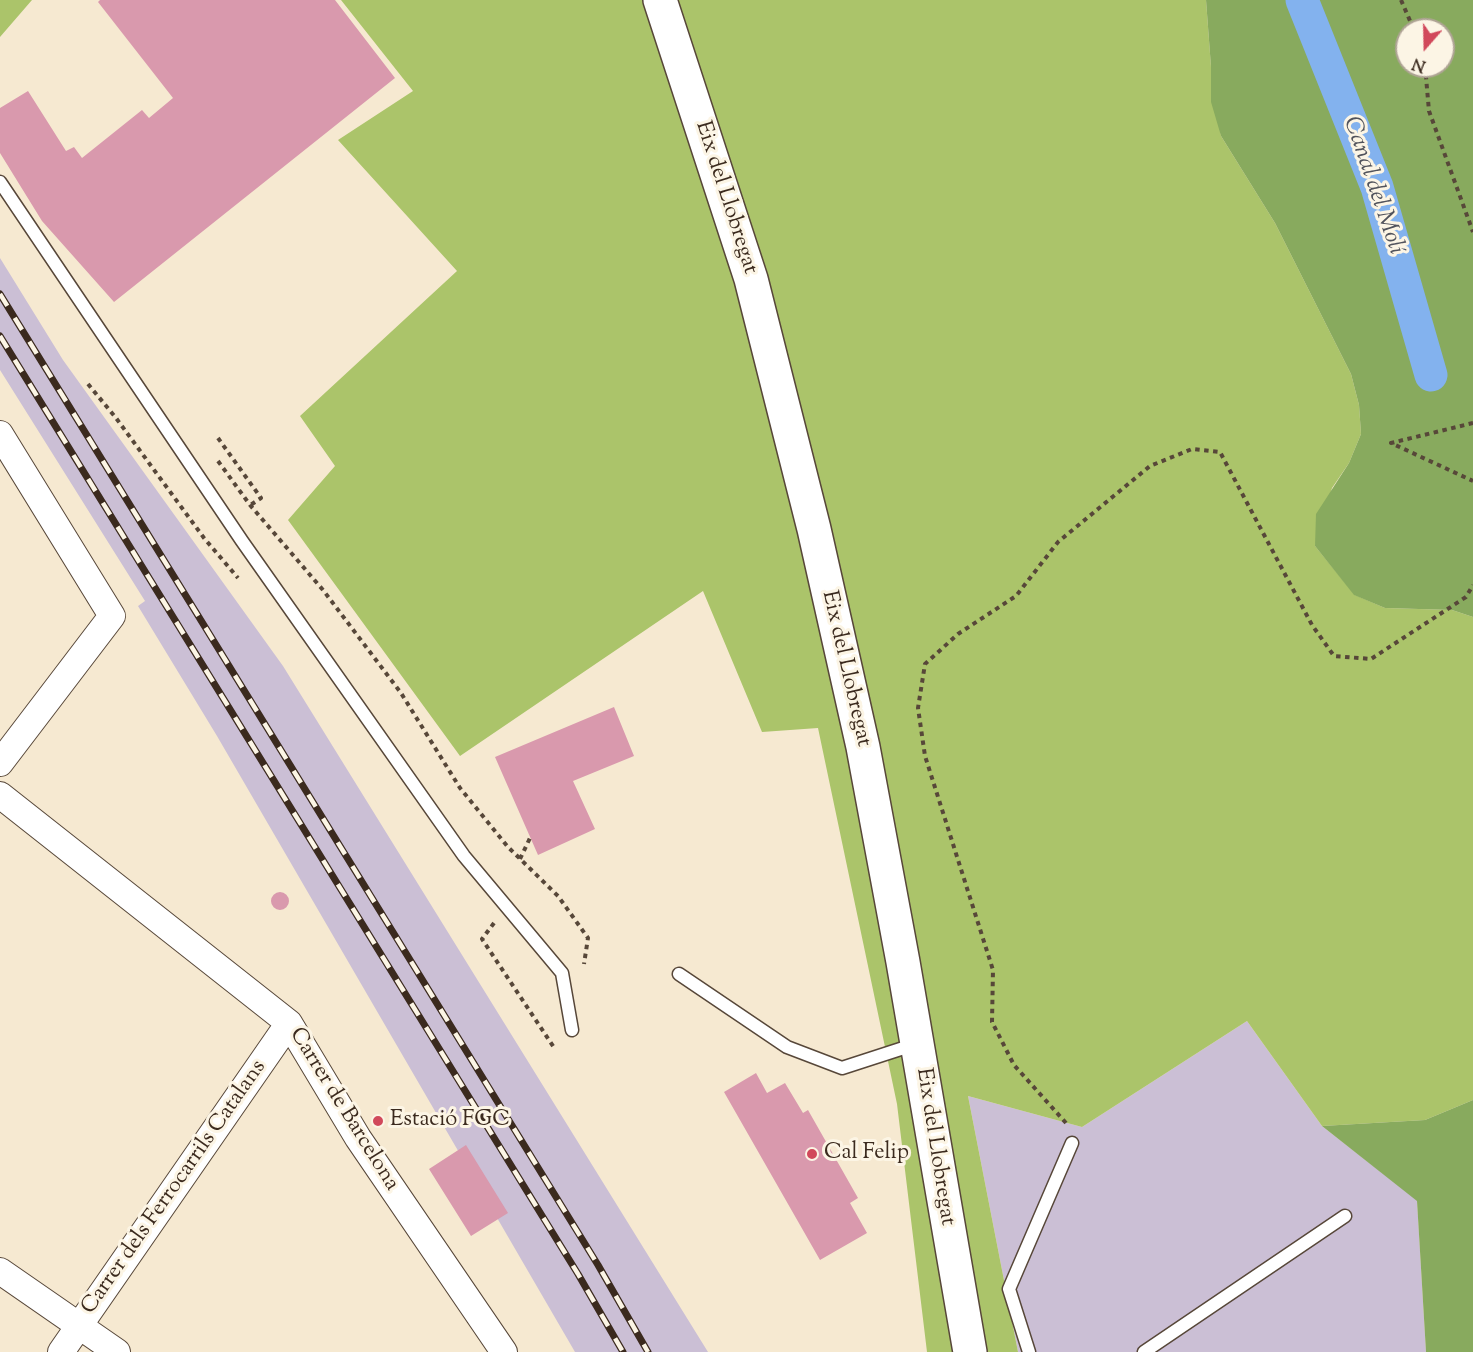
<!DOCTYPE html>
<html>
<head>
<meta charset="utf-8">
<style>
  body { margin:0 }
  #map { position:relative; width:1473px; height:1352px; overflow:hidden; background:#f6e9d1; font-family:"Sorts Mill Goudy",serif }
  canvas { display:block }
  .north { position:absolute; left:1395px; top:18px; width:60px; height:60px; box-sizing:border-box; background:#fcf5e5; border:2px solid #afa495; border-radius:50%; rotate:200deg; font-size:16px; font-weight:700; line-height:24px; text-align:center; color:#3b2a1e }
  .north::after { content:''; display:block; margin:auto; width:21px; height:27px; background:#d1495b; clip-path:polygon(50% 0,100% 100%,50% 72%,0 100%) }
</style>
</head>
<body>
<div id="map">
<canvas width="1473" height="1352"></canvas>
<div class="north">N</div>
</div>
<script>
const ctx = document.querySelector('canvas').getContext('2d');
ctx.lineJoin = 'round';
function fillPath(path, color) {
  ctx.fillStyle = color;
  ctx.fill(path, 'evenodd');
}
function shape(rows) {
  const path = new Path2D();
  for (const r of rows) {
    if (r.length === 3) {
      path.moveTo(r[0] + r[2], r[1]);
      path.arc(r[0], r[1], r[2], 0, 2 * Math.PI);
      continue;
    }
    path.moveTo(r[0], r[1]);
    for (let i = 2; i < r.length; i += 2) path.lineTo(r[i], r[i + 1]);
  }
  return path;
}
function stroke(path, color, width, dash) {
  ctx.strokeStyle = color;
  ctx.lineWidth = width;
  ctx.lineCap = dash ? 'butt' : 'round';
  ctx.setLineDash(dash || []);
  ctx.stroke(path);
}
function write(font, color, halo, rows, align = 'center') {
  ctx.font = font + ' "Sorts Mill Goudy",serif';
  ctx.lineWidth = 6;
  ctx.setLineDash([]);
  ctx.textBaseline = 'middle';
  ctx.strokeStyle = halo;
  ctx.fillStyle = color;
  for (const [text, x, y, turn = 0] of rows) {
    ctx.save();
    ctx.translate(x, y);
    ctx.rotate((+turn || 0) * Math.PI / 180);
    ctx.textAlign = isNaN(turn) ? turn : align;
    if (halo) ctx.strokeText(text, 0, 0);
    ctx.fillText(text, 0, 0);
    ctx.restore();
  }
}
const industrial = shape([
  [0,258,63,360,283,666,708,1352,575,1352,217,736,138,606,145,601,0,370],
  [1247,1021,1322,1126,1417,1200,1426,1352,1018,1352,968,1096,1082,1127]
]);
const green = shape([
  [0,0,32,0,0,37],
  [341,0,1206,0,1211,67,1221,136,1275,223,1351,374,1359,405,1361,434,1349,463,1332,488,1315,546,1355,595,1385,608,1452,610,1473,617,1473,1100,1425,1120,1322,1126,1247,1021,1082,1127,968,1096,1018,1352,927,1352,897,1104,818,728,762,732,703,591,460,756,288,520,335,466,300,416,457,271,338,140,413,91]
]);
const forest = shape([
  [1206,0,1473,0,1473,617,1452,610,1385,608,1354,595,1315,546,1316,514,1349,463,1361,434,1359,405,1351,374,1275,223,1221,136,1211,102,1211,67],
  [1407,30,1443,30,1443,66,1407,66],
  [1473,1100,1473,1352,1426,1352,1417,1201,1322,1126,1425,1120]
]);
const canal = shape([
  [1302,0,1377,187,1431,375]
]);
const building = shape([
  [100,0,335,0,395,78,114,302,42,221,0,153,0,108,28,91,66,151,74,147,82,158,142,110,149,118,173,98,98,2],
  [614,707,634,756,573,781,595,829,538,855,495,757],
  [280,901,9],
  [756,1073,767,1093,785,1083,803,1113,808,1110,858,1198,850,1203,867,1233,820,1260,724,1092],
  [466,1145,508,1213,471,1236,429,1169]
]);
const path = shape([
  [1401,0,1414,30],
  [1425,66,1429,111,1473,232],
  [88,384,116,418,204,538,238,578],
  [1473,423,1391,443,1473,481],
  [218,438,261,498,249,506],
  [218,461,250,505,323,590,401,693,460,788,508,847,558,896,588,938,584,964],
  [520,859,530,838],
  [494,923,482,939,555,1049],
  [1066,1123,1014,1065,992,1022,993,970,925,756,918,708,925,664,958,634,1016,596,1058,542,1150,466,1192,449,1220,452,1312,625,1334,656,1371,659,1466,597,1473,585]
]);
const lane = shape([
  [0,182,242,541,464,856,562,973,572,1030],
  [679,974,787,1047,842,1068,916,1044],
  [1029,1352,1009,1289,1072,1143],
  [1144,1352,1345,1216]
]);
const street = shape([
  [0,434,112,616,0,763],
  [0,795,289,1023,358,1138,504,1352],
  [0,1271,117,1352],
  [61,1352,289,1023]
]);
const highway = shape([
  [660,0,751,279,814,529,863,747,903,962,970,1352]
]);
const rail = shape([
  [0,294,598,1265,648,1352],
  [0,336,578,1274,623,1352]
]);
const markers = [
  [378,1121,6,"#d1495b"],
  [812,1154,6,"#d1495b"]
];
const streetNames = [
  ["Eix del Llobregat",725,198,72],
  ["Eix del Llobregat",845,669,77],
  ["Carrer de Barcelona",343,1110,58],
  ["Eix del Llobregat",934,1147,81],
  ["Carrer dels Ferrocarrils Catalans",175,1188,-55]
];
const poiNames = [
  ["Estació FGC",390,1121],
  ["Cal Felip",824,1154]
];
const waterNames = [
  ["Canal del Molí",1372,186,71]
];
fillPath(industrial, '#cbbfd5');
fillPath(green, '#abc46a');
fillPath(forest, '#88aa5e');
stroke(canal, '#83b2ee', 33);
fillPath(building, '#d999ad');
stroke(lane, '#574739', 15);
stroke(street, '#574739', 28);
stroke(highway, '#574739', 36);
stroke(path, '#574739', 4, [4.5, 4.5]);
stroke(lane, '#fff', 12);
stroke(street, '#fff', 26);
stroke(highway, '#fff', 33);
stroke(rail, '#3b2a1e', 7);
stroke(rail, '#fcf5e5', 4.5, [14]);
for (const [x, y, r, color] of markers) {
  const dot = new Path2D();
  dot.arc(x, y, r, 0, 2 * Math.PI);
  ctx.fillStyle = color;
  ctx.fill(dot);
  stroke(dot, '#fcf5e5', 2);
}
write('22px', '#3b2a1e', '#fcf5e5', streetNames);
write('22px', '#3b2a1e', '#fcf5e5', poiNames, 'left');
write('italic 24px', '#51535c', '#fcf5e5', waterNames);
</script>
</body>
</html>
